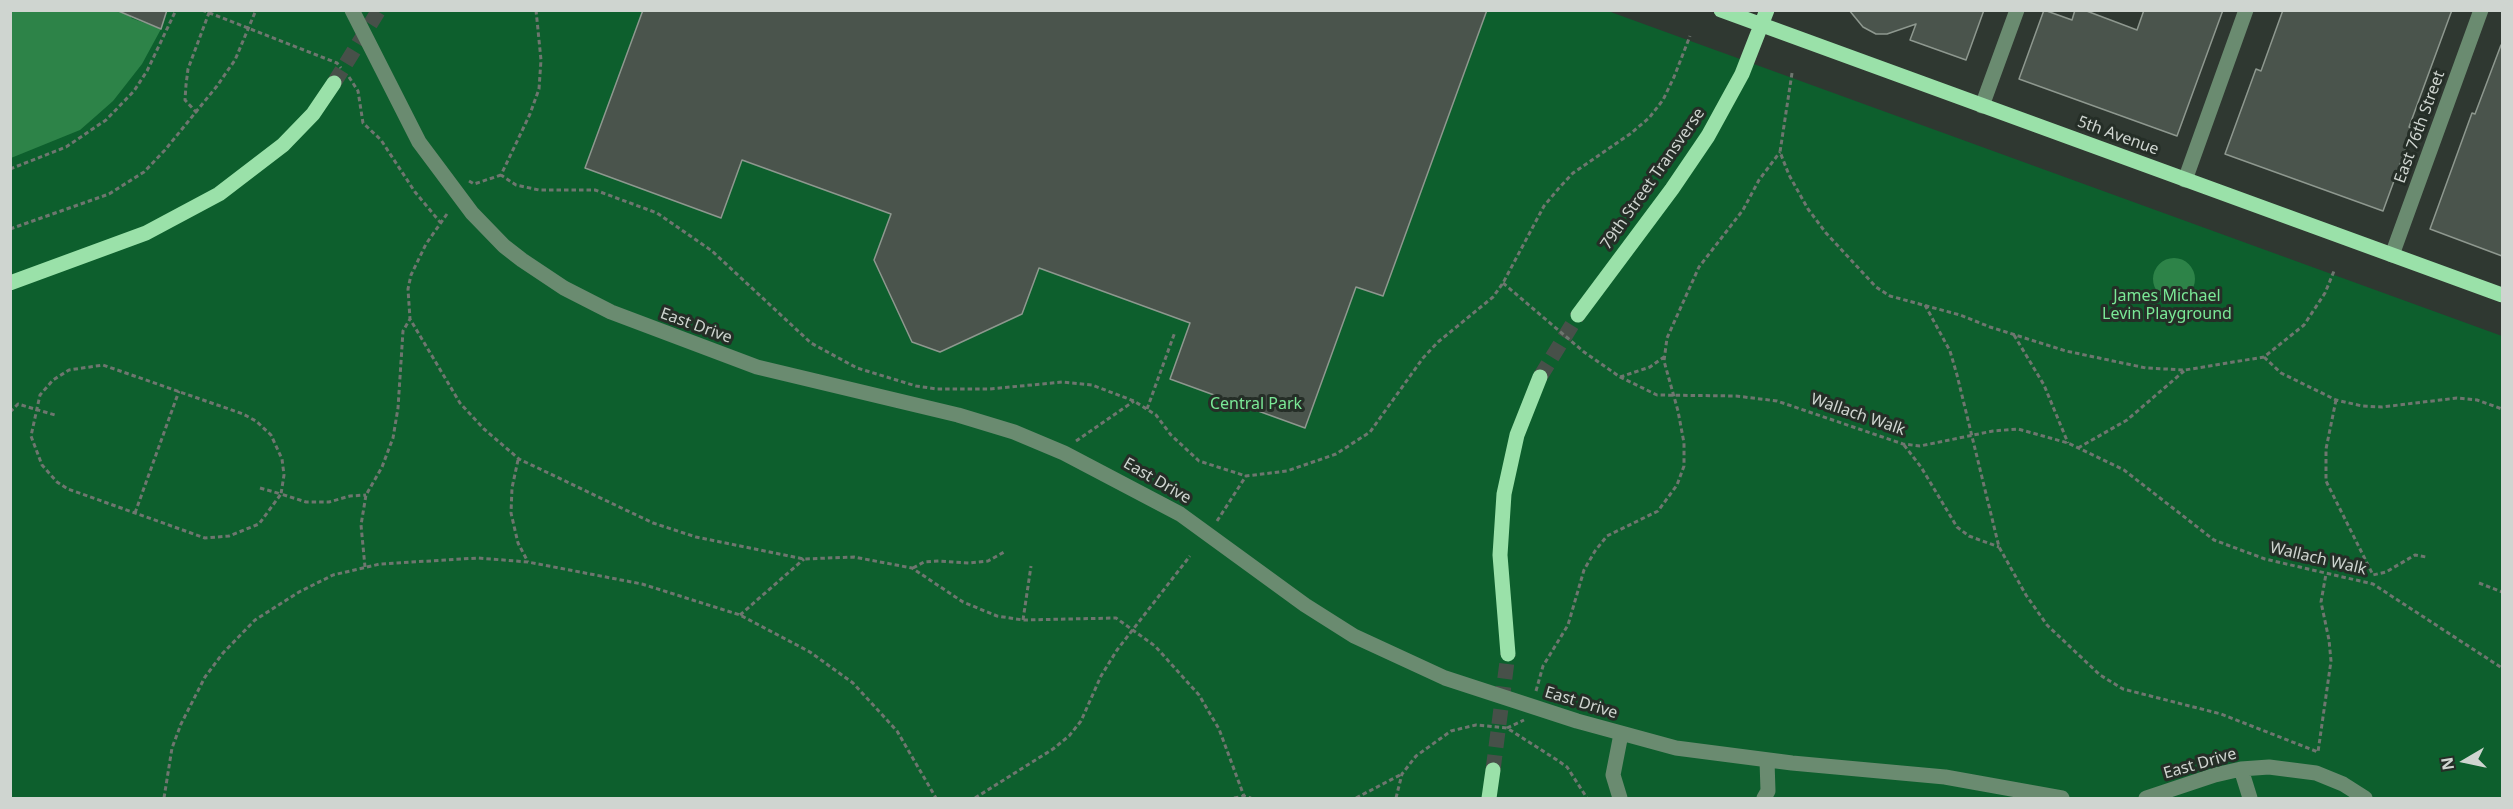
<!DOCTYPE html>
<html>
<head>
<meta charset="utf-8">
<style>
  body { margin:0 }
  #map { position:relative; width:2513px; height:809px; overflow:hidden; background:#2f3831; font-family:"Noto Sans",sans-serif }
  canvas { display:block }
  .frame { position:absolute; inset:0; border:12px solid #cfd5d0; pointer-events:none }
  .north { position:absolute; left:2435px; top:731px; width:60px; height:60px; -webkit-text-stroke:4px #252e27; paint-order:stroke; rotate:261deg; font-size:16px; font-weight:700; line-height:24px; text-align:center; color:#cfd5d0 }
  .north::after { content:''; display:block; margin:auto; width:21px; height:27px; background:#cfd5d0; clip-path:polygon(50% 0,100% 100%,50% 72%,0 100%) }
</style>
</head>
<body>
<div id="map">
<canvas width="2513" height="809"></canvas>
<div class="frame"></div>
<div class="north">N</div>
</div>
<script>
const ctx = document.querySelector('canvas').getContext('2d');
ctx.lineJoin = 'round';
function fillPath(path, color) {
  ctx.fillStyle = color;
  ctx.fill(path, 'evenodd');
}
function shape(rows) {
  const path = new Path2D();
  for (const r of rows) {
    if (r.length === 3) {
      path.moveTo(r[0] + r[2], r[1]);
      path.arc(r[0], r[1], r[2], 0, 2 * Math.PI);
      continue;
    }
    path.moveTo(r[0], r[1]);
    for (let i = 2; i < r.length; i += 2) path.lineTo(r[i], r[i + 1]);
  }
  return path;
}
function stroke(path, color, width, dash) {
  ctx.strokeStyle = color;
  ctx.lineWidth = width;
  ctx.lineCap = dash ? 'butt' : 'round';
  ctx.setLineDash(dash || []);
  ctx.stroke(path);
}
function write(font, color, halo, rows, align = 'center') {
  ctx.font = font + ' "Noto Sans",sans-serif';
  ctx.lineWidth = 6;
  ctx.setLineDash([]);
  ctx.textBaseline = 'middle';
  ctx.strokeStyle = halo;
  ctx.fillStyle = color;
  for (const [text, x, y, turn = 0] of rows) {
    ctx.save();
    ctx.translate(x, y);
    ctx.rotate((+turn || 0) * Math.PI / 180);
    ctx.textAlign = isNaN(turn) ? turn : align;
    if (halo) ctx.strokeText(text, 0, 0);
    ctx.fillText(text, 0, 0);
    ctx.restore();
  }
}
const green = shape([
  [10,11,1608,11,2502,336,2502,798,11,798]
]);
const water = shape([
  [11,11,133,11,131,18,161,29,142,64,113,101,96,116,80,130,11,158],
  [2174,279,21]
]);
const building = shape([
  [116,10,167,10,161,29,116,10],
  [643,10,1487,10,1383,296,1356,287,1305,428,1170,379,1190,323,1039,268,1022,314,940,352,912,342,874,260,891,214,742,160,721,218,585,168,643,10],
  [1849,10,1984,10,1966,60,1910,40,1916,24,1887,34,1876,34,1863,27,1849,10],
  [2044,10,2072,20,2075,10,2084,10,2137,30,2144,10,2223,10,2177,136,2019,79,2044,10],
  [2283,10,2452,10,2409,127,2413,129,2383,211,2225,154,2256,69,2261,71,2283,10],
  [2501,45,2502,45,2502,256,2430,229,2472,113,2475,114,2501,45]
]);
const majorTunnel = shape([
  [334,83,379,10],
  [1540,377,1578,315],
  [1493,770,1508,654]
]);
const path = shape([
  [202,10,337,63,341,68],
  [536,10,541,60,539,89,530,114,501,175,516,185,539,190,595,190,657,213,712,251,811,343,857,368,916,386,937,389,990,389,1062,382,1092,385,1134,401,1156,415,1171,435,1199,461,1246,476],
  [1792,73,1780,152,1789,175,1808,209,1826,233,1876,287,1890,296,1960,315,1990,327,2066,351,2146,368,2185,370,2264,357,2304,325,2325,293,2334,271],
  [349,77,358,91,363,123,381,140,415,192,440,222],
  [197,113,185,100,186,85,188,69,210,10],
  [10,169,66,147,106,120,134,91,147,71,176,10],
  [469,181,474,184,501,175],
  [447,214,426,244,411,275,408,289,410,319,460,403,484,429,519,459,653,523,696,537,804,559,854,557,912,568,963,602,997,616,1023,620,1116,618,1155,646,1199,695,1219,729,1244,796],
  [10,229,109,194,144,172,165,150,217,86,235,60,256,10],
  [1503,283,1584,352,1620,377,1657,395,1736,396,1777,401,1903,444,1920,446,1993,431,2018,429,2068,443,2124,470,2214,540,2265,559,2373,584,2502,668],
  [1925,305,1950,351,1957,375,1999,547,2026,595,2047,625,2100,675,2123,689,2221,714,2318,752,2331,661,2329,640,2321,602,2326,574],
  [2014,335,2044,385,2068,443],
  [2264,357,2281,373,2336,400,2362,406,2382,407,2457,398,2477,400,2502,409],
  [1620,377,1650,367,1664,357],
  [2336,400,2326,449,2326,481,2373,575,2386,572,2415,555,2426,557],
  [1147,409,1175,332],
  [10,412,18,404,55,415],
  [1076,441,1134,401],
  [1904,445,1921,467,1957,527,1969,536,1999,547],
  [2078,448,2127,420,2184,371],
  [518,460,512,488,511,513,518,543,528,562],
  [260,488,281,494,284,475,282,459,271,435,256,421,243,414,103,365,69,370,53,380,40,395,31,436,42,465,57,482,68,489,205,538,229,536,259,524,281,494,306,502,329,502,350,496,366,495],
  [135,513,179,391],
  [1217,521,1246,476,1287,471,1336,454,1370,432,1423,358,1438,342,1493,297,1503,283,1544,206,1559,188,1573,173,1630,134,1649,118,1663,100,1674,77,1690,36],
  [365,567,361,525,366,495,382,467,393,438,398,408,403,331,410,319],
  [913,568,924,562,939,561,969,563,988,561,1006,551],
  [2479,583,2502,592],
  [740,615,804,559],
  [1023,620,1031,566],
  [1536,691,1543,666,1568,625,1584,570,1595,551,1607,536,1658,511,1677,485,1684,466,1684,443,1678,411,1664,361,1667,338,1699,267,1743,210,1759,180,1780,152],
  [1507,728,1524,720],
  [164,798,172,748,181,724,205,677,223,653,255,620,299,592,333,575,380,564,478,558,528,562,642,584,740,615,810,652,853,683,897,731,936,798],
  [975,798,1053,749,1069,736,1081,721,1101,676,1117,650,1190,556],
  [1234,798,1244,796,1251,798],
  [1356,798,1402,774],
  [1396,798,1402,774,1416,756,1451,731,1476,725,1507,728,1557,760,1567,767,1587,798]
]);
const minor = shape([
  [352,10,419,142,472,213,504,246,522,260,564,288,611,312,757,367,958,415,1014,432,1064,453,1180,514,1305,605,1354,636,1445,678,1577,721,1676,748,1792,763,1945,777,2062,798],
  [1982,106,2017,10],
  [2185,180,2246,10],
  [2392,255,2481,10],
  [2241,769,2250,798],
  [1620,798,1613,775,1621,734],
  [1764,798,1768,791,1767,761],
  [2146,798,2215,775,2241,769,2269,767,2316,773,2343,784,2365,798]
]);
const major = shape([
  [1721,10,2502,295],
  [10,283,146,233,219,194,283,145,313,114,334,83],
  [1578,315,1672,189,1708,136,1742,74,1767,10],
  [1508,654,1500,555,1504,494,1517,435,1540,377],
  [1489,798,1493,770]
]);
const streetNames = [
  ["East 76th Street",2420,127,-70],
  ["5th Avenue",2118,136,20],
  ["79th Street Transverse",1653,179,-55],
  ["East Drive",696,326,20],
  ["Wallach Walk",1858,415,19],
  ["East Drive",1157,481,30],
  ["Wallach Walk",2318,559,13],
  ["East Drive",1581,703,17],
  ["East Drive",2200,764,-16]
];
const parkNames = [
  ["James Michael",2167,296],
  ["Levin Playground",2167,314],
  ["Central Park",1256,404]
];
fillPath(green, '#0d5f2d');
fillPath(water, '#2d8348');
fillPath(building, '#4a544c');
stroke(building, '#8e988f', 1.5);
stroke(majorTunnel, '#475049', 15, [15, 8]);
stroke(path, '#6e766f', 3, [4.5, 3]);
stroke(minor, '#6a8b70', 15);
stroke(major, '#9ae1a9', 15);
write('16px', '#cfd5d0', '#252e27', streetNames);
write('16px', '#7ae896', '#252e27', parkNames);
</script>
</body>
</html>
